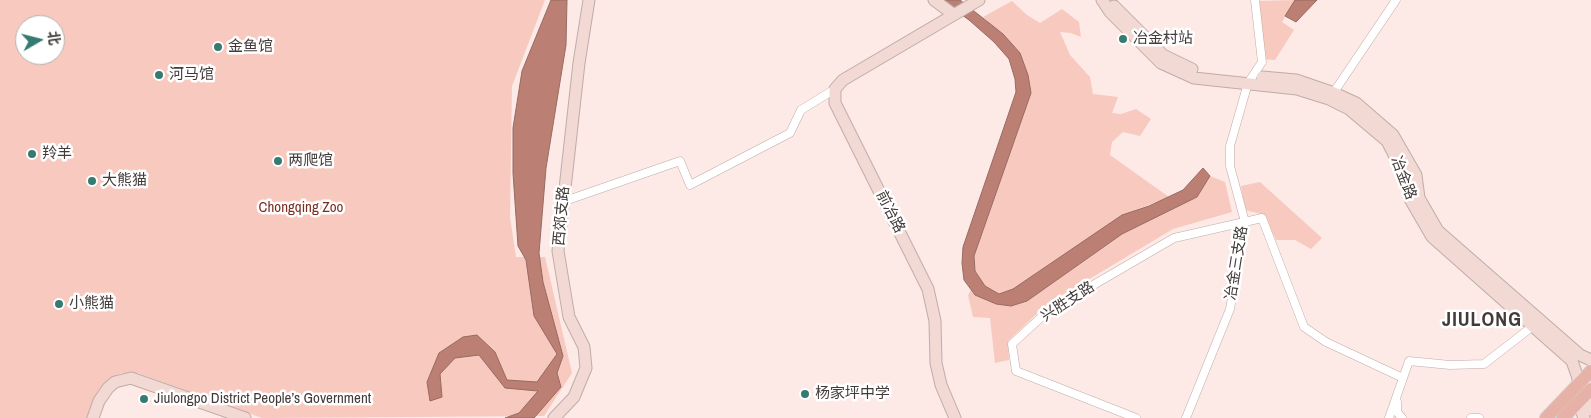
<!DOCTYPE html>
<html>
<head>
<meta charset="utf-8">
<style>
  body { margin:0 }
  #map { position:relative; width:1591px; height:418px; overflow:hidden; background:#fde9e5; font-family:"Archivo Narrow","Noto Sans SC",sans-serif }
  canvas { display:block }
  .north { position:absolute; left:15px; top:15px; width:50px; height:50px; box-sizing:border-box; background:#fff; border:1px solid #b3b1b0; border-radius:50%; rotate:82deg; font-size:14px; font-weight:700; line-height:20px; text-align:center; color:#423b39 }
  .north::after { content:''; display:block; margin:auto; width:18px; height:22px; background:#367b71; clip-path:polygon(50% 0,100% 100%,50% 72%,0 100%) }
</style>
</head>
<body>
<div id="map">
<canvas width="1591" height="418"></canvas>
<div class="north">北</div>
</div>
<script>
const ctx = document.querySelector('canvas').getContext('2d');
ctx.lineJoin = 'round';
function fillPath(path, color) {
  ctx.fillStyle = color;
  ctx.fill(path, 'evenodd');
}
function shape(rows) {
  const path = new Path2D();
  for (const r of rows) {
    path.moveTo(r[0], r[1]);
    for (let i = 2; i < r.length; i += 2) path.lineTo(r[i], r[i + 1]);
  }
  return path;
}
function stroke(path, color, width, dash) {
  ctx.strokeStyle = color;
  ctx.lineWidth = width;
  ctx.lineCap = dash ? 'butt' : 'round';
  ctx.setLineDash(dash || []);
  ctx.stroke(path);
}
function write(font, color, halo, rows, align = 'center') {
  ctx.font = font + ' "Archivo Narrow","Noto Sans SC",sans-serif';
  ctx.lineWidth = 5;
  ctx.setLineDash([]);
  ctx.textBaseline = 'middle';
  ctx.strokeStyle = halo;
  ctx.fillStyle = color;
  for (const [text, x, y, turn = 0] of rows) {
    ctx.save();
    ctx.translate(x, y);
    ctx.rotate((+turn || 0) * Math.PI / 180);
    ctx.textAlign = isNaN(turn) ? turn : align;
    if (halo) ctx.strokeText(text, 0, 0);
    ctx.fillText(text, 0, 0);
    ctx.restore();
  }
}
const green = shape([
  [0,0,545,0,512,86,510,217,516,257,545,257,572,373,544,416,262,418,138,373,121,373,104,383,95,399,88,418,0,418],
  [25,25,55,25,55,55,25,55],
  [1295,0,1282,22,1294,30,1275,60,1263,59,1258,1],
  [1012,1,1027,15,1040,23,1062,9,1079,22,1081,37,1071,33,1060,32,1070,55,1090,77,1093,94,1118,97,1112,113,1121,114,1136,109,1151,119,1140,136,1123,132,1112,142,1110,155,1169,197,1125,214,1013,289,999,294,984,286,975,271,974,256,1031,93,1020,53,983,17],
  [1210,176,1225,182,1232,212,1173,229,1046,305,1008,341,1009,360,995,363,990,318,973,317,968,295,971,290,975,295,995,304,1011,306,1027,301,1122,234,1197,197],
  [1260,182,1322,238,1311,249,1295,240,1276,240,1266,218,1261,214,1245,210,1241,186]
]);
const water = shape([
  [551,0,567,0,566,45,546,168,539,253,543,282,563,356,557,373,561,387,534,418,505,418,519,413,538,391,505,388,479,355,455,358,440,374,442,397,430,401,427,382,439,353,463,337,477,335,495,352,507,380,537,382,557,354,534,316,526,260,518,246,513,173,513,128,522,71,551,0],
  [942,0,960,0,1003,34,1020,53,1028,75,1031,93,974,256,975,271,985,286,999,294,1013,289,1122,215,1149,206,1183,190,1203,168,1210,176,1197,197,1122,234,1027,301,1011,306,996,304,975,295,964,280,962,263,963,247,1016,92,1015,79,1009,59,994,42,969,20,942,0],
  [1295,0,1317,0,1296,22,1285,16,1295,0]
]);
const street = shape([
  [1332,95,1396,0],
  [562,202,680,161,690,185,790,133,801,110,835,89],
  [1397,402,1397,412,1402,418],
  [1136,418,1016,371,1012,344,1047,312,1174,238,1262,218,1304,327,1326,342,1403,378],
  [1186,418,1230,309,1245,222,1230,166,1230,146,1248,83,1262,62,1255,0],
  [1389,418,1409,361,1450,365,1484,364,1533,326],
  [1471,418,1479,418]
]);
const secondary = shape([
  [934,0,953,14],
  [1102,0,1110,12,1161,63,1194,78,1297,89,1329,99,1349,109,1387,141,1406,178,1410,199,1432,237,1572,361,1578,378,1578,402,1584,418],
  [1114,6,1163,55,1192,69],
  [1262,77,1296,80,1334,93,1356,103,1393,135,1416,175,1419,198,1438,231,1580,355,1591,360],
  [1587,385,1591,410],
  [93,418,99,401,108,388,115,382,131,378,245,418],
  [554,418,574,397,586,368,584,347,569,317,558,251,579,63,589,0],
  [955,418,941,385,936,363,935,321,928,289,835,103,835,89,843,80,979,0]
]);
const primary = shape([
  [1546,418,1591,371],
  [1563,418,1591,389]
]);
const markers = [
  [1123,39,5,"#367b71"],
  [218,47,5,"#367b71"],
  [159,75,5,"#367b71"],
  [32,154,5,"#367b71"],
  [278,161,5,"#367b71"],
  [92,181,5,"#367b71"],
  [59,304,5,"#367b71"],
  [805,394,5,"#367b71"],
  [144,399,5,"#367b71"]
];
const poiNames = [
  ["冶金村站",1133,39],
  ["金鱼馆",228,47],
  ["河马馆",169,75],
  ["羚羊",42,154],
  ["两爬馆",288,161],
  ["大熊猫",102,181],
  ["小熊猫",69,304],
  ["杨家坪中学",815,394],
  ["Jiulongpo District People’s Government",154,399]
];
const streetNames = [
  ["冶金路",1403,178,69],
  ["前冶路",890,212,63],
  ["西郊支路",562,216,-85],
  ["冶金三支路",1237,263,-81],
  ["兴胜支路",1068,302,-33]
];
const parkNames = [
  ["Chongqing Zoo",301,208]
];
const districtNames = [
  ["JIULONG",1482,321]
];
fillPath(green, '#f8c9bf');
fillPath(water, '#bb7f73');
stroke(water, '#976b62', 1);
stroke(street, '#bfada8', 9);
stroke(secondary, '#bfada8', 13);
stroke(primary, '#d2d0cf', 14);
stroke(street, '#fff', 8);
stroke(secondary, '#f2d9d4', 11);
stroke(primary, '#e6b2a8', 12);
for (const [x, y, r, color] of markers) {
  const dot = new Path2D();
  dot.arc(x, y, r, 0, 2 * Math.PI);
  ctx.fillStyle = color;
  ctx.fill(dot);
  stroke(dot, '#fff', 2);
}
write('15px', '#423b39', '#fff', poiNames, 'left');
write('15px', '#423b39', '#fff', streetNames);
write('15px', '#792e21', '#fff', parkNames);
ctx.letterSpacing = '1px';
write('bold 20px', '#423b39', '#fff', districtNames);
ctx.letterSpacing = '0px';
</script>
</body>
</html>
